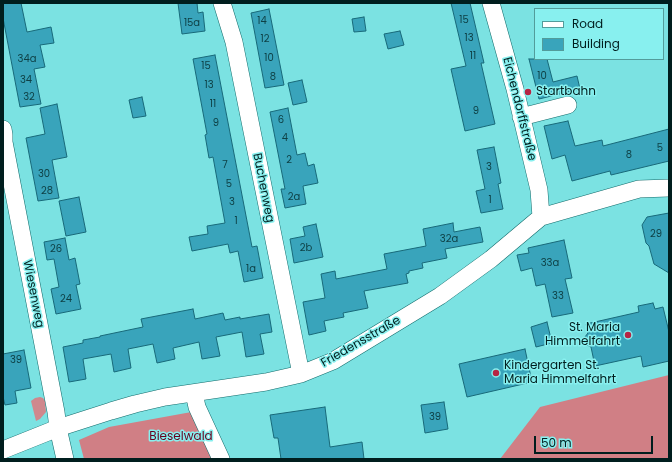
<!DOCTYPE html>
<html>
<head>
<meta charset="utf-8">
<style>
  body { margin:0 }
  #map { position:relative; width:672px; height:462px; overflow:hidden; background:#7be2e2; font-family:Poppins,sans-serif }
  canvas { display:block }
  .frame { position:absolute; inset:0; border:4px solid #001e1e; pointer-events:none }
  .legend { position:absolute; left:534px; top:8px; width:130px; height:52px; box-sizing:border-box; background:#88f0ef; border:1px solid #529c9b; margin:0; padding:5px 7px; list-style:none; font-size:12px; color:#001e1e }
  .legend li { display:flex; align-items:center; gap:8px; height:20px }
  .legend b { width:20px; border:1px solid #529c9b }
  .scale { position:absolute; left:534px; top:436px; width:119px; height:18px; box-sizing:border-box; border:2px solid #001e1e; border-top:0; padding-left:5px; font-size:12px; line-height:14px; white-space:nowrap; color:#001e1e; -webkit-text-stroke:3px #88f0ef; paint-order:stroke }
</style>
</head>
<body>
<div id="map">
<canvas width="672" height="462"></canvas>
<div class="frame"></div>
<ul class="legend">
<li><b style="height:5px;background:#fff"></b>Road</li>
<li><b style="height:11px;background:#39a4bb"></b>Building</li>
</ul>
<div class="scale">50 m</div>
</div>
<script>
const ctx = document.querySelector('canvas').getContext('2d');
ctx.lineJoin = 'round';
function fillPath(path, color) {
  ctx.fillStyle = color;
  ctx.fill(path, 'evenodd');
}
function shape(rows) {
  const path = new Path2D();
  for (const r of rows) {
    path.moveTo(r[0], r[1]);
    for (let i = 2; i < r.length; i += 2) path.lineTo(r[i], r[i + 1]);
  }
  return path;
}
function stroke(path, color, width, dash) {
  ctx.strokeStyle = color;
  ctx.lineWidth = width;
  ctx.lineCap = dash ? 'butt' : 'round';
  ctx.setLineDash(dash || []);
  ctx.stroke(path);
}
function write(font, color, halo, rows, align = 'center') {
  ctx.font = font + ' Poppins,sans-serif';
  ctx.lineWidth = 3;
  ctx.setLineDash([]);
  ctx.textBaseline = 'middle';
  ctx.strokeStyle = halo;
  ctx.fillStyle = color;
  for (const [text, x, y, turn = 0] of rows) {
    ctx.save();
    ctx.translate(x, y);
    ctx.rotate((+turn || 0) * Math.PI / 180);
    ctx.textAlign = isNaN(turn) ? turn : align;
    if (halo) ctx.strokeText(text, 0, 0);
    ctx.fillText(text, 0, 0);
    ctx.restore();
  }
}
const green = shape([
  [40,397,43,398,45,401,46,412,40,419,36,421,31,401,35,398]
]);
const forest = shape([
  [669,375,669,459,500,459,540,407],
  [197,411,218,459,84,459,79,440,109,427]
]);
const building = shape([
  [3,3,21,3,27,32,51,27,54,43,40,45,45,67,34,69,41,104,20,107,3,18,3,3],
  [178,3,197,3,198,13,203,12,205,31,182,34,178,3],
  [451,3,470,3,484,63,481,63,495,124,465,131,451,69,466,66,451,3],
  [269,9,284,85,265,88,251,13,269,9],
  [364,17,366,31,354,32,352,19,364,17],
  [400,31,404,45,388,49,384,34,400,31],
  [215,55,252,247,257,246,263,278,244,282,238,251,230,253,228,244,192,251,189,237,208,234,207,226,225,223,213,157,209,158,205,135,207,134,193,59,215,55],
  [529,59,547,59,553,82,577,76,580,89,539,99,529,59],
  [302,80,307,102,293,105,288,83,302,80],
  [142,97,146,116,133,118,129,100,142,97],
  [57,104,67,157,52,160,59,198,38,201,26,138,45,134,40,108,57,104],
  [288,108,297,155,305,153,308,166,314,164,318,183,303,186,306,204,285,208,281,189,285,189,270,112,288,108],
  [568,121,575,146,602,140,603,146,669,129,669,161,611,175,610,171,572,181,565,155,552,159,544,126,568,121],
  [494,147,501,183,498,184,503,209,481,213,476,191,485,189,477,150,494,147],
  [79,197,86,232,66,236,59,201,79,197],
  [669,213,669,273,654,264,649,246,646,243,642,225,647,217,669,213],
  [453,223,454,232,480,227,483,242,445,249,447,258,422,263,423,268,409,271,409,273,406,274,408,283,364,291,368,308,343,313,344,317,324,321,326,331,309,335,303,302,325,298,321,274,335,271,336,279,387,269,384,254,426,246,423,229,453,223],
  [316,224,323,257,294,263,290,239,305,236,303,227,316,224],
  [65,238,69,260,75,258,80,284,76,285,81,309,56,314,51,289,59,287,54,259,47,260,44,242,65,238],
  [564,240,572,278,565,279,573,313,552,317,545,284,536,286,532,268,521,271,517,255,529,253,528,248,564,240],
  [653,303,655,309,663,307,669,332,669,361,643,367,641,356,595,366,591,347,581,342,588,333,586,324,639,312,638,306,653,303],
  [193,309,195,319,223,313,225,320,240,317,240,319,269,314,272,332,260,334,264,354,246,357,242,332,216,337,220,356,202,359,199,342,173,348,175,359,157,363,153,344,128,349,131,368,114,372,111,354,83,359,86,379,69,382,63,347,83,343,83,340,100,337,100,336,143,327,141,319,193,309],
  [547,322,552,343,536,347,531,327,547,322],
  [525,349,532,382,467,397,459,364,525,349],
  [24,350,31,388,15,391,17,403,5,405,3,397,3,354,24,350],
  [444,402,448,429,425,433,421,405,444,402],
  [325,407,330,447,362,442,364,459,281,459,278,438,274,438,270,415,325,407]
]);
const minor = shape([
  [222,3,234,42,301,374],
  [491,3,515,89,539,190,541,217],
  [521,117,568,105],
  [3,129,4,135,4,142,56,412,58,428,65,459],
  [194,393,197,407,221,459],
  [3,450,58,428,111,411,135,404,165,397,266,382,301,374,333,361,440,296,491,259,541,217,639,189,669,188]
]);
const markers = [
  [528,92,4,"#b62544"],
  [628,335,4,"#b62544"],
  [496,373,4,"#b62544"]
];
const numberNames = [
  ["15",464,20],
  ["14",262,21],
  ["15a",192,23],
  ["13",469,38],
  ["12",265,39],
  ["11",473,56],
  ["10",269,58],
  ["34a",27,59],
  ["15",206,66],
  ["10",542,76],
  ["8",273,77],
  ["34",26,80],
  ["13",209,85],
  ["32",29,97],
  ["11",213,104],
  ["9",476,111],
  ["6",281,120],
  ["9",216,123],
  ["4",285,138],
  ["5",660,148],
  ["8",629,155],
  ["2",289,160],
  ["7",225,165],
  ["3",489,167],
  ["30",44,174],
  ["5",229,184],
  ["28",47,191],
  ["2a",294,197],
  ["1",490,200],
  ["3",232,202],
  ["1",236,221],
  ["29",656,234],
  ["32a",449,239],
  ["2b",306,248],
  ["26",56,249],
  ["33a",550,263],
  ["1a",251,269],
  ["33",558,296],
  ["24",66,299],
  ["39",16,360],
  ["39",435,417]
];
const poiNames = [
  ["Startbahn",536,92],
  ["St. Maria",620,328,"right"],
  ["Himmelfahrt",620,342,"right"],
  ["Kindergarten St.",504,366],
  ["Maria Himmelfahrt",504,380]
];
const streetNames = [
  ["Eichendorffstraße",519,109,76],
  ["Buchenweg",263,188,79],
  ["Wiesenweg",33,294,79],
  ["Friedensstraße",361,342,-30]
];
const parkNames = [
  ["Bieselwald",181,437]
];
fillPath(green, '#cf888d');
fillPath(forest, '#d07f85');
fillPath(building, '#39a4bb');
stroke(building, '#186979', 1);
stroke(minor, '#136c6c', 18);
stroke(minor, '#fff', 17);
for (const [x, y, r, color] of markers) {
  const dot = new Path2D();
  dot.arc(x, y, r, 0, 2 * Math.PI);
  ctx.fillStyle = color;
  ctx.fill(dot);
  stroke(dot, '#88f0ef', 1.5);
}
write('10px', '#0e4045', null, numberNames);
write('12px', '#001e1e', '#88f0ef', poiNames, 'left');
write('12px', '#001e1e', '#88f0ef', streetNames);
write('12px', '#66001d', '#88f0ef', parkNames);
</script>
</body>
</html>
